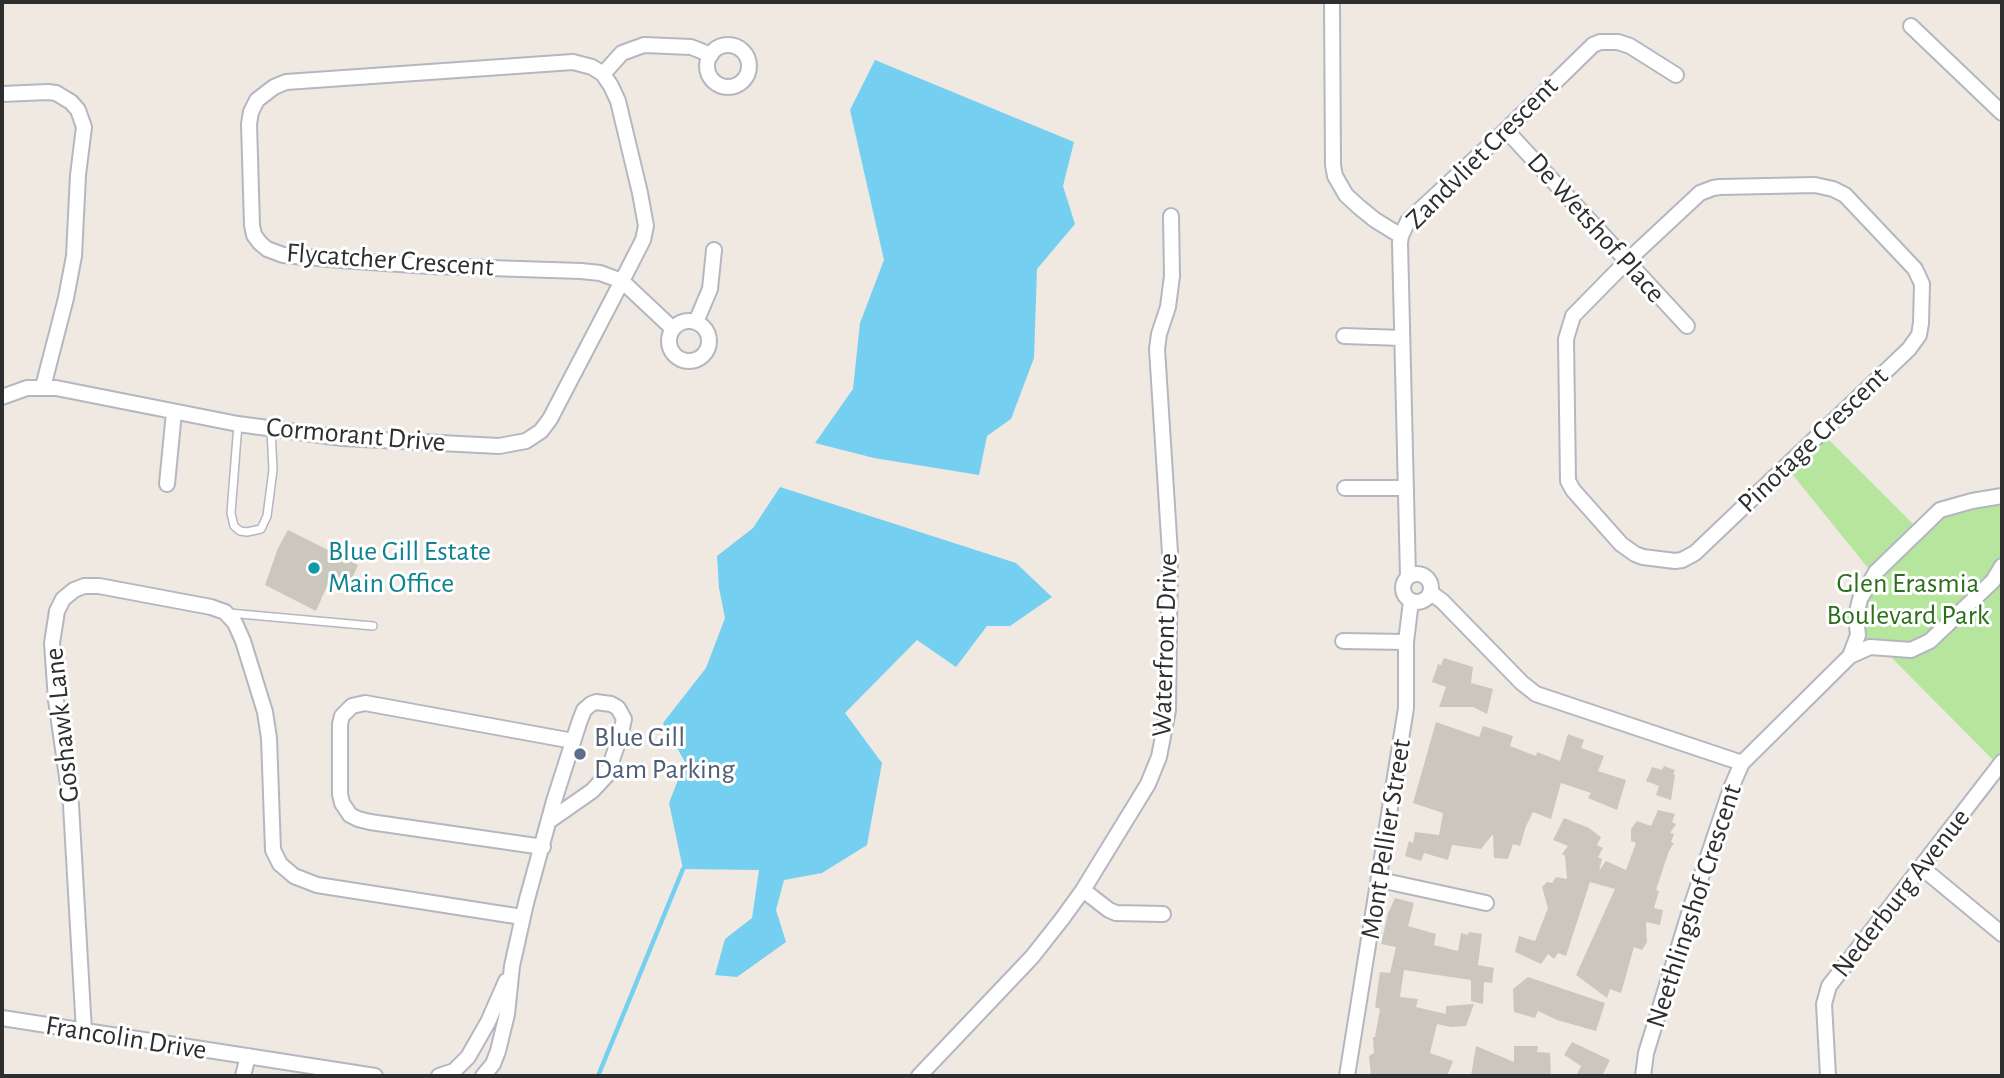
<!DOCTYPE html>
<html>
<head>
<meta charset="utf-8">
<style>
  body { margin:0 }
  #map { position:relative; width:2004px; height:1078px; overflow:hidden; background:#efe9e1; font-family:"Alegreya Sans",sans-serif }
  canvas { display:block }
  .frame { position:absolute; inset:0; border:4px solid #2e2e2e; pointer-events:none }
</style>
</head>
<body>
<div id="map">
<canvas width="2004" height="1078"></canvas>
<div class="frame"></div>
</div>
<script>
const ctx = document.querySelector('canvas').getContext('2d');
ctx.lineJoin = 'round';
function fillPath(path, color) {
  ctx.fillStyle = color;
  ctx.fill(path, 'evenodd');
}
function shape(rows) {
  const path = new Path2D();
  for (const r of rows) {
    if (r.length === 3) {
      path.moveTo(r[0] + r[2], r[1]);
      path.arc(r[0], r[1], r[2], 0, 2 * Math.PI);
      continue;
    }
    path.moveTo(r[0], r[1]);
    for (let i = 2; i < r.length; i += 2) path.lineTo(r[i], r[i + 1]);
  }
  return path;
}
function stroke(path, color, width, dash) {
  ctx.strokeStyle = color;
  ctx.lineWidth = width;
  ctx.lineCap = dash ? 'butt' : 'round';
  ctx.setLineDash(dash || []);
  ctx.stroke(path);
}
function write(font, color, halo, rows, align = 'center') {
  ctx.font = font + ' "Alegreya Sans",sans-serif';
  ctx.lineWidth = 6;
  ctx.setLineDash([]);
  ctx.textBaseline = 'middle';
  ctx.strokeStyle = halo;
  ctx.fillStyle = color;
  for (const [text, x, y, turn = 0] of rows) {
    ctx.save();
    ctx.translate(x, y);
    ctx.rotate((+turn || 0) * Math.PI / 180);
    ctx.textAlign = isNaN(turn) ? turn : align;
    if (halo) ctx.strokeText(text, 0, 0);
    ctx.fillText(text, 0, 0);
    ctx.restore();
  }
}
const green = shape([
  [1819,430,1918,529,1969,502,2002,503,2002,762,1999,766,1886,652,1868,649,1845,660,1872,573,1784,464]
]);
const water = shape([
  [875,60,1074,142,1063,186,1075,224,1037,269,1034,358,1011,419,987,436,979,475,874,458,815,443,853,389,860,323,884,260,850,110],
  [780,487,1016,563,1052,597,1010,626,987,626,956,667,917,640,845,713,882,763,867,845,822,873,784,880,776,910,786,942,737,977,715,975,725,939,752,918,759,870,683,869,669,803,685,762,663,723,706,668,725,618,719,588,717,556,753,528]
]);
const stream = shape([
  [598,1076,683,869]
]);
const building = shape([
  [288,530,358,565,346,592,328,584,316,611,265,585,278,548],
  [1444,658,1473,667,1471,683,1493,689,1487,714,1473,707,1439,707,1446,687,1432,682,1438,664,1441,665],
  [1436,722,1479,737,1483,726,1513,736,1510,746,1536,756,1537,752,1560,761,1568,734,1584,740,1581,748,1604,756,1598,771,1626,780,1617,810,1588,798,1591,793,1561,783,1551,819,1533,812,1526,826,1520,846,1513,844,1508,859,1494,858,1493,834,1481,849,1452,845,1448,860,1424,853,1421,861,1405,856,1409,841,1413,843,1415,832,1439,835,1443,813,1413,803],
  [1664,766,1675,770,1673,774,1675,775,1671,800,1656,795,1659,786,1646,781,1652,767,1662,770],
  [1658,810,1675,814,1672,822,1676,824,1670,833,1674,834,1671,842,1674,843,1669,851,1656,890,1659,891,1654,908,1663,910,1660,925,1646,922,1647,942,1642,950,1634,947,1621,993,1610,989,1607,998,1576,975,1615,889,1590,882,1566,956,1558,953,1554,959,1548,954,1541,964,1515,952,1519,936,1535,941,1548,908,1542,887,1547,882,1552,883,1556,877,1567,879,1565,856,1562,854,1568,846,1553,840,1564,818,1589,828,1601,837,1597,845,1603,848,1598,857,1602,859,1599,871,1606,861,1626,870,1636,843,1631,841,1631,829,1637,821,1651,826],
  [1395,898,1414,903,1408,926,1436,934,1434,945,1458,951,1461,933,1468,935,1469,932,1482,934,1478,965,1494,968,1492,983,1484,982,1483,1004,1471,1001,1471,980,1404,970,1400,997,1418,999,1416,1007,1446,1014,1446,1006,1474,1004,1466,1026,1451,1027,1437,1024,1430,1053,1453,1061,1447,1076,1371,1076,1369,1056,1374,1053,1373,1037,1375,1037,1380,1009,1375,1007,1380,972,1390,973,1396,947,1381,944,1388,913],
  [1528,977,1605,1003,1596,1031,1557,1020,1538,1011,1535,1018,1514,1012,1513,989],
  [1572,1042,1610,1060,1602,1076,1576,1076,1581,1066,1564,1055],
  [1476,1046,1514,1062,1514,1046,1538,1046,1537,1052,1550,1053,1551,1076,1471,1076]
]);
const service = shape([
  [238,424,231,513,234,526,240,531,247,532,261,529,267,516,273,470,271,429],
  [229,613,373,626]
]);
const minor = shape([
  [1332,2,1333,165,1335,176,1346,195,1359,207,1375,220,1401,236],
  [1911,26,2002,113],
  [728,66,21],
  [603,74,622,53,644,45,691,47,711,55],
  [2,94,48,92,56,93,71,102,78,110,84,127,78,175,74,256,66,298,43,387],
  [1506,130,1687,326],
  [1815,185,1833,189,1845,195,1915,269,1922,284,1921,323,1919,335,1909,349,1695,553,1682,560,1675,561,1643,557,1635,554,1621,544,1573,490,1568,481,1566,339,1573,316,1626,262,1700,193,1713,188,1720,187,1815,185],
  [689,341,20],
  [696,322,710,289,714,250],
  [1344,336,1402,338],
  [2,397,27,388,56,388,238,424,342,438,499,446,526,441,541,431,550,419,622,281,643,240,646,226,640,193,618,101,611,86,603,74,592,67,573,62,286,82,274,87,257,100,251,112,249,124,252,225,254,235,260,243,267,249,283,255,340,260,429,266,581,271,600,273,622,281,673,329],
  [167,484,174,412],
  [1345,488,1406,488],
  [1417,588,14],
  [1408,577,1400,243,1401,236,1408,221,1506,130,1593,45,1600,42,1618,42,1630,46,1676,75],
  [1431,593,1442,601,1522,683,1536,694,1742,763],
  [1343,641,1406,642],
  [1850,656,1858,635,1856,616,1860,599,1876,572,1940,510,1972,501,2002,496],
  [543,847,370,822,358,819,350,815,342,803,340,794,340,724,342,716,352,706,365,703,573,741],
  [1921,867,2002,934],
  [1380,880,1486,903],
  [1083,890,1109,910,1116,913,1163,914],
  [2,1018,375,1076],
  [84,1031,71,805,56,700,52,643,57,611,63,599,74,590,84,586,99,586,211,607,225,612,235,623,243,641,265,712,269,738,273,850,280,864,294,876,317,885,522,917],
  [243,1076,248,1056],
  [439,1076,454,1071,468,1057,488,1022,506,981],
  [483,1076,493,1064,498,1051,507,1014,512,966,526,903,554,801,579,723,584,710,591,704,596,702,611,704,618,708,624,719,621,733,607,775,592,791,549,821],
  [919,1076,1032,957,1062,919,1083,890,1137,802,1148,784,1159,757,1168,710,1170,553,1157,349,1159,334,1168,307,1172,276,1171,216],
  [1347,1076,1406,708,1406,642,1411,601],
  [1643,1076,1646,1053,1692,904,1731,788,1742,763,1850,656,1870,647,1911,650,1930,641,1993,581,2002,566],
  [1828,1076,1824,1004,1829,986,2002,762]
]);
const markers = [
  [314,568,7,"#0f9aa8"],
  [580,754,7,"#5c6f8a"]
];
const streetNames = [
  ["Zandvliet Crescent",1482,153,-45],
  ["De Wetshof Place",1596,228,48],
  ["Flycatcher Crescent",390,260,4],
  ["Cormorant Drive",356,435,5],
  ["Pinotage Crescent",1813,440,-44],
  ["Waterfront Drive",1165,645,-88],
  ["Goshawk Lane",62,725,-96],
  ["Mont Pellier Street",1386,839,-81],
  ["Nederburg Avenue",1901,893,-52],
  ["Neethlingshof Crescent",1694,906,-72],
  ["Francolin Drive",126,1038,9]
];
const cultureNames = [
  ["Blue Gill Estate",328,552],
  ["Main Office",328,584]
];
const parkNames = [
  ["Glen Erasmia",1908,584],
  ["Boulevard Park",1908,616]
];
const serviceNames = [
  ["Blue Gill",594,738],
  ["Dam Parking",594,770]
];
fillPath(green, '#b6e59e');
fillPath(water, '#75cff0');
stroke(stream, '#75cff0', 4.5);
fillPath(building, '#cbc7bf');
stroke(service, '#b4b7c1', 10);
stroke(minor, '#b4b7c1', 18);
stroke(service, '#fff', 7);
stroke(minor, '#fff', 14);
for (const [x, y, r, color] of markers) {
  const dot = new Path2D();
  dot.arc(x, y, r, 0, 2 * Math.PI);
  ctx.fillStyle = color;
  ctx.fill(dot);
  stroke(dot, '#fff', 2.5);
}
write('28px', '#2e2e2e', '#fff', streetNames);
write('28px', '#0d838f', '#fff', cultureNames, 'left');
write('28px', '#2c6e1b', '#fff', parkNames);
write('28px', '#4e5e75', '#fff', serviceNames, 'left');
</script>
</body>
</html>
